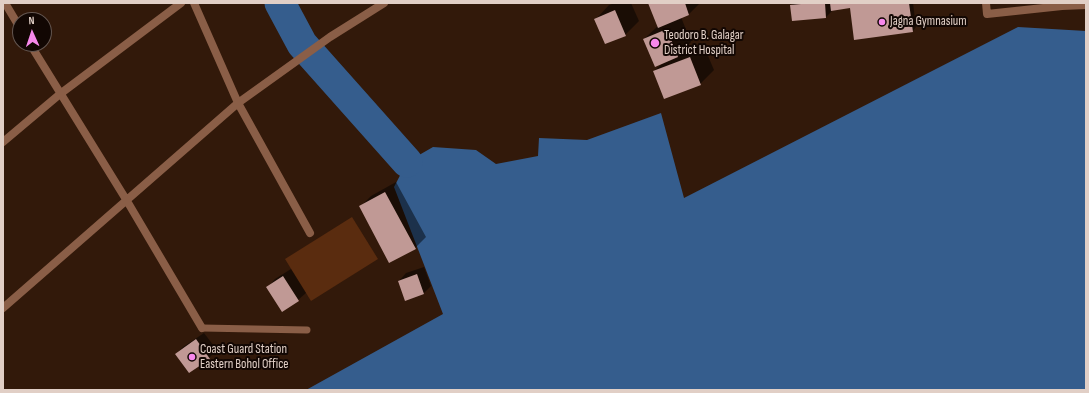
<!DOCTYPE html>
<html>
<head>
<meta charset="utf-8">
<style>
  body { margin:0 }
  #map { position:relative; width:1089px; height:393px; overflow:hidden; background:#32190a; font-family:"Sofia Sans Condensed",sans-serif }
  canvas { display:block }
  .frame { position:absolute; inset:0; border:4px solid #e1cfc6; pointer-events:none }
  .north { position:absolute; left:12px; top:12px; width:40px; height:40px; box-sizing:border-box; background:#120703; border:1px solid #655751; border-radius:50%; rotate:357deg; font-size:11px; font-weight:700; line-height:16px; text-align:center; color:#e1cfc6 }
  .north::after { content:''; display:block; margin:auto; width:14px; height:18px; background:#f788eb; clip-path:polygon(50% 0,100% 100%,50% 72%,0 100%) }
</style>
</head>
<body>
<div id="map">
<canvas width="1089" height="393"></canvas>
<div class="frame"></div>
<div class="north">N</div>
</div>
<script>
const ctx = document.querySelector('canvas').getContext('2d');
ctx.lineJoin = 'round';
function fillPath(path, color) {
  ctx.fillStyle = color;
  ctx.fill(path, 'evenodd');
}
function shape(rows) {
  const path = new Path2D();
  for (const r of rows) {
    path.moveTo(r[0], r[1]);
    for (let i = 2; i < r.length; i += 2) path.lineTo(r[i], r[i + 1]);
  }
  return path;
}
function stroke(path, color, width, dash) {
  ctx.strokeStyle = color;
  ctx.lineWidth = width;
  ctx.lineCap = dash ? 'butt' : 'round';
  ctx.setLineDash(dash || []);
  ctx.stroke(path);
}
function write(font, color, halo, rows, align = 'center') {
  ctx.font = font + ' "Sofia Sans Condensed",sans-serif';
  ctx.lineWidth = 4;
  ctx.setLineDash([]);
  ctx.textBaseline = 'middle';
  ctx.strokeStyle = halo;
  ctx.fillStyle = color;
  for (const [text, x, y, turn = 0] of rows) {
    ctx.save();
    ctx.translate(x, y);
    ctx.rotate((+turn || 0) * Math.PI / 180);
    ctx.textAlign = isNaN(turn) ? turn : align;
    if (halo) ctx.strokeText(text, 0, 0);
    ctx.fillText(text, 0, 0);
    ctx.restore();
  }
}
const green = shape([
  [352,217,378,259,311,301,285,259]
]);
const water = shape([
  [1018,27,1086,31,1086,390,306,390,443,314,394,187,407,162,433,147,476,150,496,164,538,156,539,138,587,140,661,113,684,198]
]);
const shadow = shape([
  [615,3,631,3,639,21,625,35,596,19,609,5],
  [649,3,700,3,689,14,681,17,691,42,681,53,703,44,714,70,700,84,654,71,664,62,644,39,658,26],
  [794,3,913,3,916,27,913,31,851,7,833,10,826,17,791,6],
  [396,182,426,237,415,248,360,207,371,196],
  [424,267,431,286,424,293,406,300,399,281,406,273],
  [291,269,306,293,298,300,268,287,275,279],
  [204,333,217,350,209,358,176,354,183,347]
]);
const river = shape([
  [280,3,302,44,407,162]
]);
const building = shape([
  [648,3,685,3,689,15,658,28],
  [812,3,825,3,826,18,792,21,790,5],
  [830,3,909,3,913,32,854,40,850,8,831,11],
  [615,10,626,36,605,44,594,19],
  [667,29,678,57,655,67,643,39],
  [690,57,701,85,664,99,653,71],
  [385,192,416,249,389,263,359,206],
  [417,274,424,294,405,301,398,281],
  [283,276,299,301,282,312,266,287],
  [196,339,210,359,189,373,175,354]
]);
const lane = shape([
  [202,328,307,330]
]);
const street = shape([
  [5,3,20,28],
  [194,3,238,103,310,233],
  [986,3,987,14,1062,6,1086,5],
  [30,44,127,201,202,328],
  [3,142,60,94,181,3],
  [3,308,238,103,330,37,384,3]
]);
const markers = [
  [882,22,4,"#f788eb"],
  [655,43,5,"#f788eb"],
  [192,357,4,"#f788eb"]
];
const poiNames = [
  ["Jagna Gymnasium",890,22],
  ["Teodoro B. Galagar",664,36],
  ["District Hospital",664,51],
  ["Coast Guard Station",200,350],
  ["Eastern Bohol Office",200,365]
];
fillPath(green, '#5a2c0f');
fillPath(water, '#355d8d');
fillPath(shadow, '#0007');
stroke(river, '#355d8d', 31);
fillPath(building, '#c09995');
stroke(lane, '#8a5e47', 7);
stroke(street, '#8a5e47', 8);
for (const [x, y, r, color] of markers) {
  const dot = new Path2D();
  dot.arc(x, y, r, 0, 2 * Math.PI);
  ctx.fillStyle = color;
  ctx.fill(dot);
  stroke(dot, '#120703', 1.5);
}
write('13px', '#e1cfc6', '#120703', poiNames, 'left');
</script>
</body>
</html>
